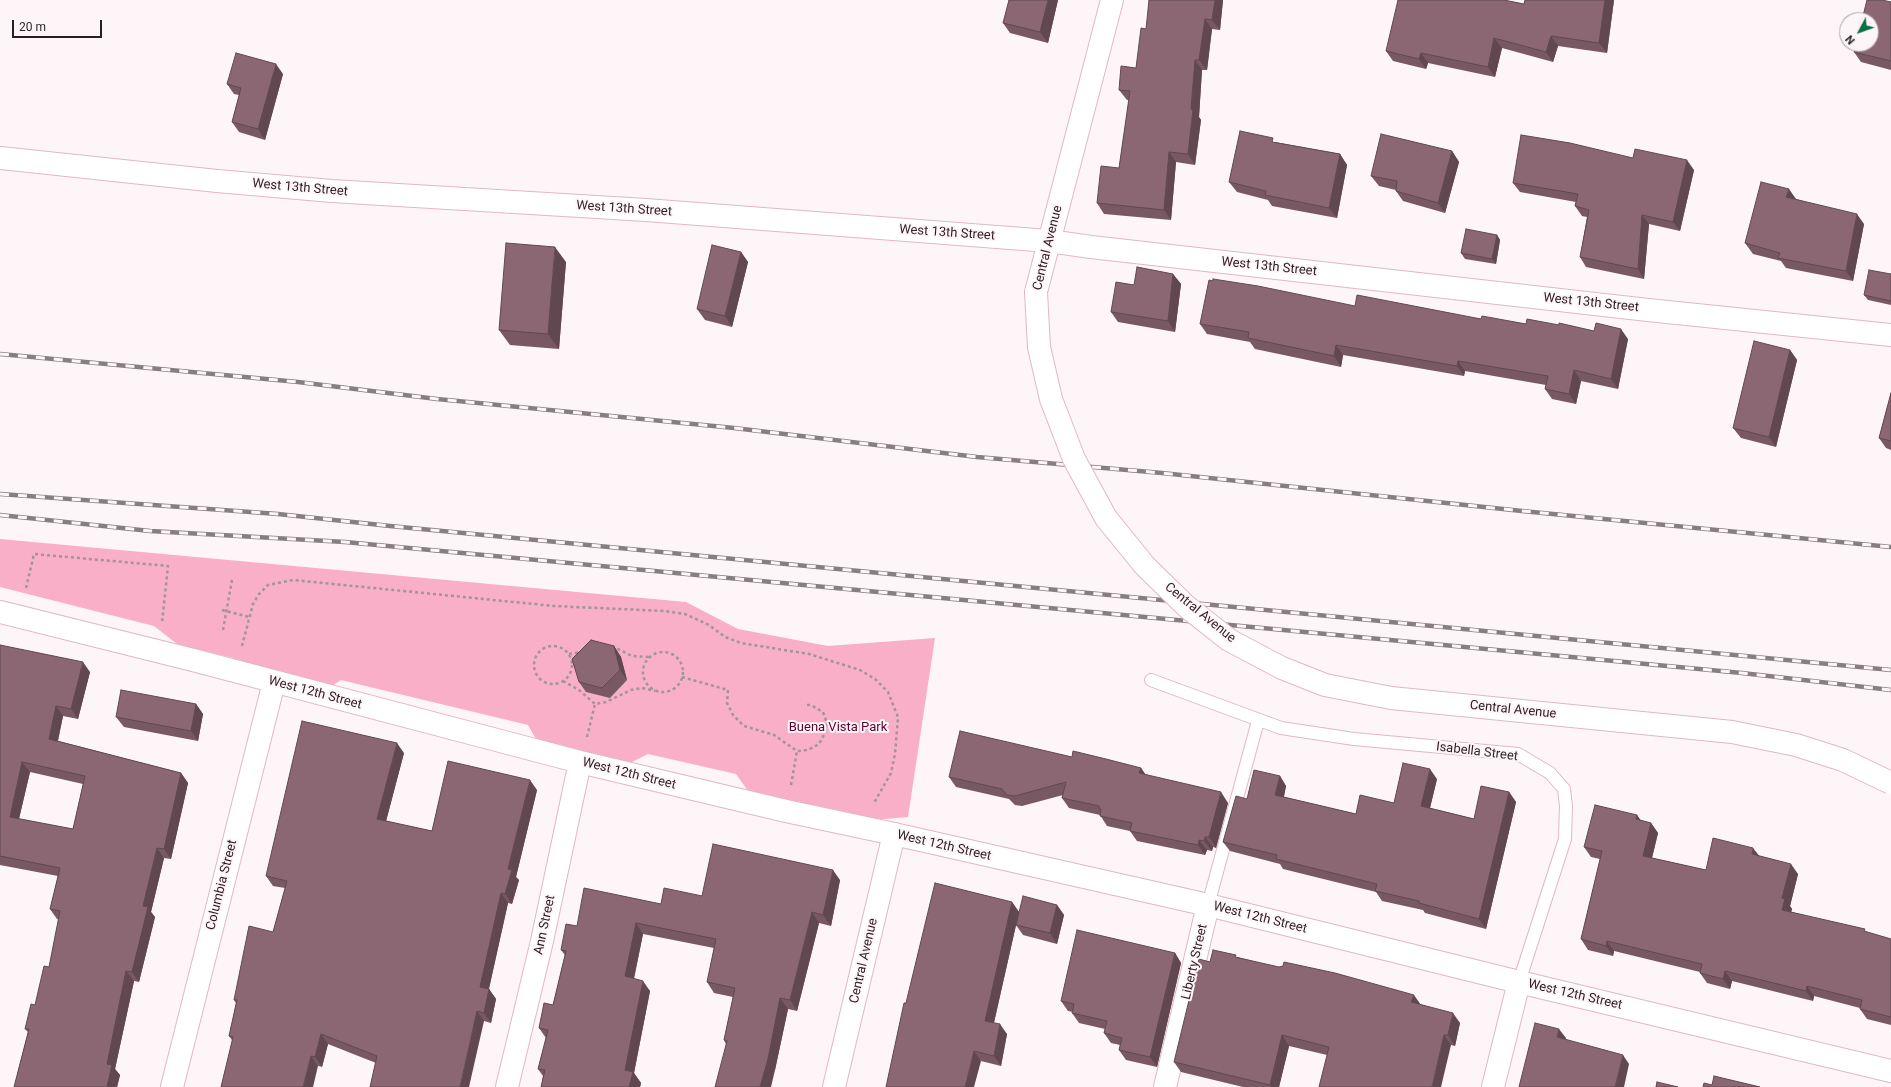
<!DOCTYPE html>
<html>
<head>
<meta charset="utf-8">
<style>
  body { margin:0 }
  #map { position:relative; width:1891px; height:1087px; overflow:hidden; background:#fef5f8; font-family:Roboto,sans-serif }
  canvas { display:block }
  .north { position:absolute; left:1839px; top:12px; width:40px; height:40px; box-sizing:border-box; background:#fef5f8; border:1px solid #aa9fa2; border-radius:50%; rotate:229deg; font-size:11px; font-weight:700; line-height:16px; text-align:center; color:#2c1d22 }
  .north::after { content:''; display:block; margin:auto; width:14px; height:18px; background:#0b6d43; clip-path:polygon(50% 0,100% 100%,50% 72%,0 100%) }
  .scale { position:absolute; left:12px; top:20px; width:90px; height:18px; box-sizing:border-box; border:2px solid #2c1d22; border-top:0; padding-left:5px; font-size:12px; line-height:14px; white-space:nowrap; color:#2c1d22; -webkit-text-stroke:3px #fef5f8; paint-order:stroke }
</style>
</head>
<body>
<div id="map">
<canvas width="1891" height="1087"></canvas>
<div class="north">N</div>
<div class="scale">20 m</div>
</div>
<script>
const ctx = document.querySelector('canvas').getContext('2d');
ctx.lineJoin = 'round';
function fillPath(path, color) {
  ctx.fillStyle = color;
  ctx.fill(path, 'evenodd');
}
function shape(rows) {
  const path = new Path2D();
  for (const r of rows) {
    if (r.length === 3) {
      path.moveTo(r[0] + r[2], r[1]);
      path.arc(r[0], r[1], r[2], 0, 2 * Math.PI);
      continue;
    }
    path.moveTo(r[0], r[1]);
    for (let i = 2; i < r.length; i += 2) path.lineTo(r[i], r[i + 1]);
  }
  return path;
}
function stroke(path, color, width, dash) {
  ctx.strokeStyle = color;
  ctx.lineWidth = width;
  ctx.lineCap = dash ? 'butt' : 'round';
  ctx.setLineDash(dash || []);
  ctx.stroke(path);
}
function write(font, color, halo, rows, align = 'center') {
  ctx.font = font + ' Roboto,sans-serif';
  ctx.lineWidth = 4;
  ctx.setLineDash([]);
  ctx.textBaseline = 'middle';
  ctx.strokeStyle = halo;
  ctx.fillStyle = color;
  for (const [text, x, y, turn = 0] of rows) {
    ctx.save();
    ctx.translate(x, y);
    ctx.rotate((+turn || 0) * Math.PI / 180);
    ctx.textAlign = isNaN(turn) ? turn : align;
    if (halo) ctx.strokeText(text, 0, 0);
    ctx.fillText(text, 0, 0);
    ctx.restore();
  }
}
const green = shape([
  [0,539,686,602,738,629,828,646,935,638,908,817,873,820,748,791,736,774,648,754,630,763,537,741,528,725,524,724,345,681,341,680,329,688,234,660,234,658,183,646,177,644,154,626,0,587]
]);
const path = shape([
  [26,588,34,554,168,566,162,623],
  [222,610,249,617],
  [223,630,232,580],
  [242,646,253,604,259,594,268,585,293,580,554,606,664,611,685,614,709,625,725,637,741,643,809,654,860,670,875,679,888,692,898,717,895,754,891,773,874,803],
  [612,646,632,656,649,657],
  [553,665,19],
  [663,672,20],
  [569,654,581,652],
  [682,677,728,690,727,703,733,715,744,726,774,735,797,751,808,750,819,744,825,733,827,723,823,712,811,705,805,705],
  [563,681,579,690,595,704,606,702,631,690,642,688,655,691],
  [587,737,595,704],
  [791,785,797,751]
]);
const lane = shape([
  [1151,680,1281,728,1354,739,1518,754,1550,773,1564,789,1566,806,1565,839,1519,982],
  [1208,905,1258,721]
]);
const street = shape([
  [0,158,217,181,332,191,646,210,1049,241,1091,247,1648,310,1891,335],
  [0,612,197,661,580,762,786,811,894,834],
  [172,1087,274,682],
  [507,1087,542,941,580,762],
  [1165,1087,1208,905],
  [1493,1087,1519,982]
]);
const secondary = shape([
  [1036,292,1112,0],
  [834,1087,894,834,1208,905,1519,982,1891,1071]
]);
const rail = shape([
  [0,354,298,382,437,399,734,428,977,457,1162,473,1522,511,1891,547],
  [0,494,278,514,390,526,1891,670],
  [0,515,150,531,345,542,1742,673,1891,690]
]);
const secondaryBridge = shape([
  [1036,292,1039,347,1051,399,1074,459,1106,518,1145,566,1186,606,1229,640,1282,668,1325,685,1391,698,1732,732,1796,745,1843,760,1891,783]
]);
const wall = shape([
  [1058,0,1048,43,1010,33,1003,23],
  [1223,0,1220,30,1212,29,1207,70,1202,70,1199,117,1201,120,1195,165,1176,162,1171,220,1104,214,1097,203,1119,168,1129,100,1127,100,1119,90,1136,68,1146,29],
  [1525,0,1614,0,1607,53,1558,46,1553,62,1502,48,1495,77,1428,63,1426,69,1393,61,1386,51,1524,4],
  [1891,2,1891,70,1861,62,1854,52],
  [283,74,265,140,239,132,232,122,239,95,234,94,227,84],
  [1275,142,1340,154,1347,165,1337,218,1272,206,1268,200,1237,192,1229,182],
  [1452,151,1459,162,1445,213,1403,201,1396,191,1396,190,1379,186,1371,176],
  [1633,158,1694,170,1680,231,1649,224,1644,279,1586,267,1580,257,1587,217,1582,216,1575,206,1576,202,1520,192,1513,183],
  [1796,199,1864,224,1853,281,1786,268,1781,261,1753,254,1745,243],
  [1497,235,1500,240,1496,264,1465,259,1461,253],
  [741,252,748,262,732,327,705,320,697,309],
  [566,262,559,349,510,345,499,330],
  [1173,274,1181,284,1175,332,1118,322,1111,312,1134,285],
  [1891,274,1891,305,1868,300,1864,295],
  [1355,306,1481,319,1526,324,1628,339,1618,389,1581,381,1576,404,1552,399,1545,389,1546,385,1465,371,1464,376,1343,355,1341,367,1255,349,1250,342,1207,334,1200,324],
  [1790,350,1797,360,1776,447,1741,438,1733,428],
  [1891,393,1891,450,1886,448,1879,438],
  [0,645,90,672,78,719,63,716,58,741,181,773,188,783,171,859,164,858,151,912,155,917,139,982,134,981,115,1069,120,1075,117,1087,14,1087,28,1032,25,1029,35,1005,49,967,59,919,57,919,50,909,58,876,0,865],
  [30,772,83,784,73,829,19,819],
  [614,646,621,657,627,680,610,698,586,692,579,682],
  [196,704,203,714,198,741,124,727,116,717],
  [404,753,386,821,432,831,537,790,516,877,519,880,512,904,508,903,489,989,496,999,491,1023,484,1021,376,1063,328,1044,322,1067,232,1040,229,1036,236,1003,234,1000,273,932,285,888,273,886,266,876],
  [1072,757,1141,768,1145,774,1228,803,1216,848,1213,847,1212,851,1207,850,1205,855,1137,841,1130,831,1107,826,1100,815,1069,808,1062,798,1063,795,1022,806,1015,805,1009,799,956,787,949,777],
  [1280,776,1286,786,1284,797,1356,814,1394,803,1437,779,1430,808,1474,819,1509,792,1516,802,1486,929,1425,913,1423,910,1382,901,1376,892,1283,869,1280,864,1230,851,1223,842,1247,799],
  [1637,815,1640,820,1651,823,1658,833,1652,858,1706,870,1760,857,1798,874,1790,906,1792,909,1791,912,1891,939,1891,1025,1867,1019,1860,1009,1860,1008,1814,996,1813,1001,1732,981,1730,989,1707,983,1700,973,1700,972,1614,951,1613,956,1588,950,1581,939,1600,859,1591,857,1584,847],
  [840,880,831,926,819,923,797,1011,788,1009,775,1070,726,1044,724,1040,733,997,714,993,707,982,714,948,643,934,634,979,650,991,634,1073,641,1083,640,1087,541,1087,543,1076,538,1069,546,1038,539,1028,553,1005,565,955,561,950,577,926,661,904,702,896],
  [1012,902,1019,912,1057,905,1064,915,1057,944,1023,935,1016,925,994,1023,1007,1034,1001,1066,981,1061,906,1003],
  [1175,953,1181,963,1157,1067,1126,1060,1119,1050,1120,1045,1111,1043,1104,1033,1105,1029,1079,1023,1072,1013,1073,1012,1068,1011,1061,1001],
  [1237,957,1420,1005,1460,1023,1455,1046,1451,1045,1327,1055,1289,1046,1279,1087,1243,1087,1181,1072,1174,1062,1210,962]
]);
const shadedWall = shape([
  [1048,0,1058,0,1048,43,1040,32],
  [1215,0,1223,0,1220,30,1212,20],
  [1605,0,1614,0,1607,53,1599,43],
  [1205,19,1212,29,1207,70,1199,60],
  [1551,36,1558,46,1553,62,1546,52],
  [1494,38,1502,48,1495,77,1488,67],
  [1421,53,1428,63,1426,69,1419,59],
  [1195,60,1202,70,1199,117,1201,120,1195,165,1188,154],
  [276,64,283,74,265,140,258,129],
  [1452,151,1459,162,1445,213,1438,203],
  [1169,152,1176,162,1171,220,1164,210],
  [1340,154,1347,165,1337,218,1329,208],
  [1687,160,1694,170,1680,231,1673,222],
  [1789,189,1796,199,1793,208,1786,197],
  [1857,214,1864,224,1853,281,1846,271],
  [1642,215,1649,224,1644,279,1638,269],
  [1497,235,1500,240,1496,264,1492,259],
  [555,247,566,262,559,349,548,334],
  [741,252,748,262,732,327,725,316],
  [1173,274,1181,284,1175,332,1168,321],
  [1621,329,1628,339,1618,389,1611,379],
  [1336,345,1343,355,1341,367,1334,356],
  [1790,350,1797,360,1776,447,1769,437],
  [1458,361,1465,371,1464,376,1457,366],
  [1574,370,1581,381,1576,404,1569,394],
  [614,646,621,657,627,680,620,670],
  [83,662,90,672,78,719,71,709],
  [196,704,203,714,198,741,191,731],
  [56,706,63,716,56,749,49,739],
  [397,743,404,753,384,829,377,819],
  [22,762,30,772,17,827,10,817],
  [1141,768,1148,778,1139,773],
  [1430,769,1437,779,1428,816,1421,806],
  [181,773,188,783,171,859,164,849],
  [1280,776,1286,786,1282,805,1275,795],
  [530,780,537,790,516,877,519,880,512,904,505,894,508,869],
  [1221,792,1228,803,1216,848,1209,837],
  [1509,792,1516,802,1486,929,1479,919],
  [1637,815,1644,825,1636,819],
  [1651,823,1658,833,1650,866,1643,856],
  [1205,837,1213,847,1212,851,1204,841],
  [1199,840,1207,850,1205,855,1198,845],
  [157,848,164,858,151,912,155,917,139,982,132,972,143,906],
  [1753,848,1761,858,1752,854],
  [1791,864,1798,874,1790,906,1792,909,1789,920,1782,910,1782,898],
  [833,870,840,880,831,926,823,915],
  [501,893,508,903,487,997,480,987],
  [1012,902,1019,912,992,1031,985,1021],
  [1057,905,1064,915,1057,944,1050,933],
  [812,912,819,923,797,1011,790,1000],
  [636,923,643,934,632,987,625,976],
  [1607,941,1614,951,1613,956,1606,946],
  [1175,953,1181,963,1157,1067,1150,1057],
  [126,971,134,981,115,1069,120,1075,117,1087,107,1087,107,1064],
  [1725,971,1732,981,1730,989,1723,979],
  [643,981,650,991,634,1073,641,1083,640,1087,629,1087,625,1070],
  [1807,986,1814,996,1813,1001,1806,991],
  [489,989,496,999,491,1023,484,1013],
  [1414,995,1421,1005,1411,1002],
  [780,998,788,1009,775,1070,771,1087,760,1087],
  [477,1011,484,1021,469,1087,460,1087],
  [1453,1013,1460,1023,1455,1046,1448,1035],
  [1000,1024,1007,1034,1001,1066,994,1056],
  [1559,1029,1566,1038,1564,1046,1557,1037],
  [321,1034,328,1044,322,1067,315,1057],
  [1282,1035,1289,1046,1279,1087,1272,1087,1270,1085],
  [1444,1035,1451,1045,1441,1087,1432,1087],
  [974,1051,981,1061,974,1087,965,1087],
  [1623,1055,1629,1064,1624,1087,1615,1087],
  [311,1056,318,1066,313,1087,303,1087]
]);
const building = shape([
  [1009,0,1048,0,1040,32,1003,23,1009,0],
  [1149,0,1215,0,1212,20,1205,19,1199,60,1195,60,1191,109,1193,110,1188,154,1169,152,1164,210,1097,203,1101,166,1119,168,1130,91,1119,90,1121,66,1136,68,1141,28,1146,29,1149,0],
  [1398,0,1504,0,1524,4,1525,0,1605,0,1599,43,1551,36,1546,52,1494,38,1488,67,1421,53,1419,59,1386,51,1398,0],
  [1867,0,1882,0,1891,2,1891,61,1854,52,1856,44,1871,44,1871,20,1862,20,1867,0],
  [236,53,276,64,258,129,232,122,241,88,227,84,236,53],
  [1240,131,1273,138,1272,142,1340,154,1329,208,1265,195,1266,191,1229,182,1240,131],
  [1381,134,1452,151,1438,203,1396,191,1397,181,1371,176,1381,134],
  [1521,135,1570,143,1633,158,1635,149,1687,160,1673,222,1642,215,1638,269,1580,257,1589,210,1575,206,1578,194,1513,183,1521,135],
  [1761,182,1789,189,1786,197,1857,214,1846,271,1778,258,1780,253,1745,243,1761,182],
  [1466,229,1497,235,1492,259,1461,253,1466,229],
  [506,243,555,247,548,334,499,330,506,243],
  [712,245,741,252,725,316,697,309,712,245],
  [1137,267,1173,274,1168,321,1111,312,1116,282,1134,285,1137,267],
  [1869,270,1891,274,1891,301,1864,295,1869,270],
  [1213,279,1258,286,1355,306,1357,295,1481,319,1482,316,1526,324,1527,319,1559,325,1559,323,1594,331,1596,323,1621,329,1611,379,1574,370,1569,394,1545,389,1548,376,1458,361,1457,366,1336,345,1334,356,1248,338,1249,332,1200,324,1209,280,1213,281,1213,279],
  [1754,341,1790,350,1769,437,1733,428,1754,341],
  [1891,393,1891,441,1879,438,1891,393],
  [591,640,614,646,620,670,602,688,579,682,572,659,591,640],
  [0,645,83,662,71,709,56,706,49,739,181,773,164,849,157,848,143,906,148,907,132,972,126,971,107,1064,112,1065,107,1087,14,1087,29,1029,25,1029,31,1004,35,1005,44,966,49,967,60,911,50,909,60,868,0,856,0,645],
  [22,762,85,776,73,829,10,817,22,762],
  [121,690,196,704,191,731,116,717,121,690],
  [302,721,397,743,377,819,432,831,448,761,530,780,508,869,512,870,505,894,501,893,480,987,489,989,484,1013,477,1011,460,1087,370,1087,377,1056,321,1034,315,1057,311,1056,303,1087,221,1087,233,1037,229,1036,237,1000,234,1000,249,926,273,932,287,881,266,876,302,721],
  [960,731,1072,757,1073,751,1106,759,1141,768,1139,773,1221,792,1209,837,1205,837,1204,841,1199,840,1198,845,1130,831,1132,823,1100,816,1101,809,1099,809,1099,806,1062,798,1066,782,1015,796,1007,795,1002,789,949,777,960,731],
  [1403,763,1430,769,1421,806,1474,819,1481,786,1509,792,1479,919,1419,903,1419,901,1375,891,1377,884,1276,859,1277,855,1223,842,1236,796,1247,799,1254,770,1280,776,1275,795,1356,814,1360,795,1394,803,1403,763],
  [1595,805,1637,815,1636,819,1651,823,1643,856,1706,870,1713,838,1753,848,1752,854,1791,864,1782,898,1785,899,1782,910,1865,929,1864,931,1891,939,1891,1017,1860,1009,1862,1000,1807,986,1806,991,1725,971,1723,979,1700,973,1702,964,1607,941,1606,946,1581,939,1602,851,1584,847,1595,805],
  [713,844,833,870,823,915,812,912,790,1000,780,998,768,1059,760,1087,715,1087,727,1041,724,1040,735,988,707,982,716,939,636,923,625,976,643,981,625,1070,633,1072,629,1087,541,1087,545,1070,538,1069,548,1030,539,1028,544,1003,553,1005,566,951,561,950,566,924,577,926,584,888,661,904,664,888,702,896,713,844],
  [935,883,1012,902,985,1021,1000,1024,994,1056,974,1051,965,1087,886,1087,904,1003,906,1003,935,883],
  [1023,896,1057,905,1050,933,1016,925,1023,896],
  [1077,930,1175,953,1150,1057,1119,1050,1122,1038,1104,1033,1107,1021,1072,1013,1074,1004,1061,1001,1077,930],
  [1213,950,1236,955,1235,957,1279,967,1283,966,1284,962,1335,973,1414,995,1411,1002,1453,1013,1448,1035,1444,1035,1432,1087,1319,1087,1329,1047,1282,1035,1270,1085,1174,1062,1199,959,1210,962,1213,950],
  [1535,1023,1559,1029,1557,1037,1623,1055,1615,1087,1519,1087,1535,1023],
  [1714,1076,1760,1087,1703,1087,1704,1083,1712,1085,1714,1076],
  [1657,1082,1678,1087,1656,1087,1657,1082]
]);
const streetNames = [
  ["West 13th Street",300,188,5],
  ["West 13th Street",624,209,4],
  ["West 13th Street",947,233,4],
  ["Central Avenue",1048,248,-76],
  ["West 13th Street",1269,267,6],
  ["West 13th Street",1591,303,6],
  ["Central Avenue",1200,613,39],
  ["West 12th Street",315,693,15],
  ["Central Avenue",1513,710,6],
  ["Isabella Street",1477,752,7],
  ["West 12th Street",629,774,14],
  ["West 12th Street",944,846,13],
  ["Columbia Street",222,885,-76],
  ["West 12th Street",1260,918,14],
  ["Ann Street",545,925,-78],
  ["Central Avenue",864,961,-77],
  ["Liberty Street",1195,962,-77],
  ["West 12th Street",1575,995,13]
];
const parkNames = [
  ["Buena Vista Park",838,728]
];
fillPath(green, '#f8afc7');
stroke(lane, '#e0b8c4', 14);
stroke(street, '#e0b8c4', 24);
stroke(secondary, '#e0b8c4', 24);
stroke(path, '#a09598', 2.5, [3, 3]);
stroke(lane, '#fff', 12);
stroke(street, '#fff', 22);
stroke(secondary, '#fff', 22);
stroke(rail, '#897d81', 4.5);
stroke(rail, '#fef5f8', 3, [9]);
stroke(secondaryBridge, '#e0b8c4', 24, []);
stroke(secondaryBridge, '#fff', 22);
fillPath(wall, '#785963');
fillPath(shadedWall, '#614850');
fillPath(building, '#8b6773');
stroke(building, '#614850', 1);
write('13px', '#2c1d22', '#fef5f8', streetNames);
write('13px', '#5b0130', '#fef5f8', parkNames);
</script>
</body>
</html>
